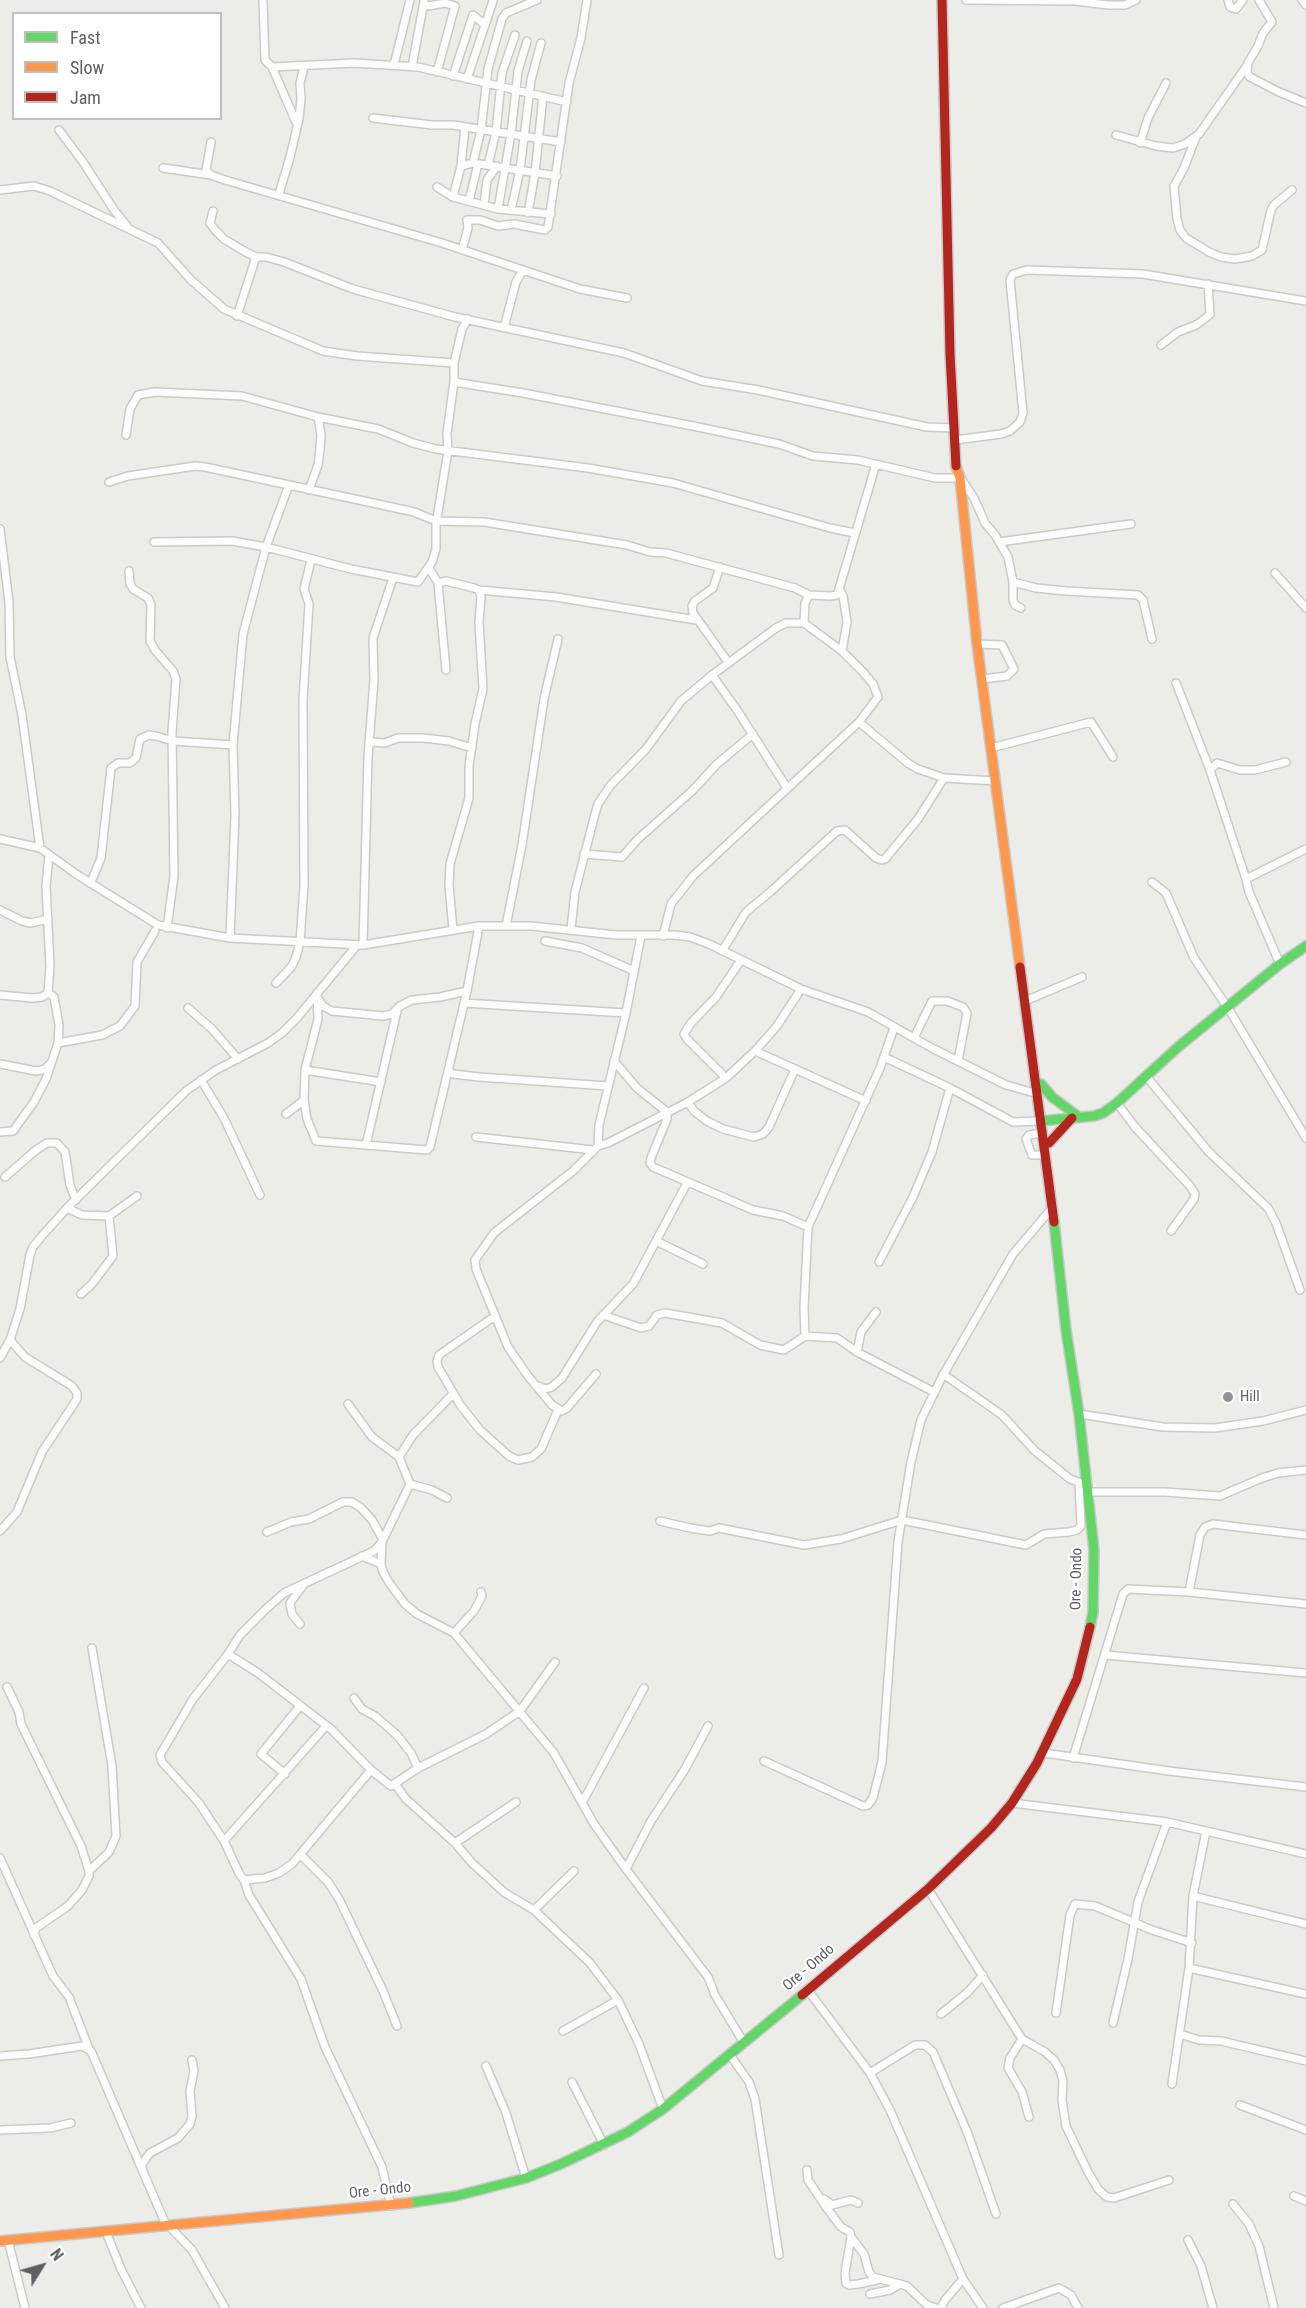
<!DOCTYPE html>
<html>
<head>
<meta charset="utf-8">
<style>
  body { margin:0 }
  #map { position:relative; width:1306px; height:2308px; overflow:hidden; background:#ecece8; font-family:"Roboto Condensed",sans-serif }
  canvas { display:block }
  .legend { position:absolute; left:12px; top:12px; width:210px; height:108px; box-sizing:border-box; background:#fff; border:2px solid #bfbfc1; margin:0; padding:8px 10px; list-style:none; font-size:18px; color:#5e6064 }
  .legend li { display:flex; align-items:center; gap:12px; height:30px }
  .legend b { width:30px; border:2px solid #bfbfc1 }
  .north { position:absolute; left:12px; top:2236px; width:60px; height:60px; -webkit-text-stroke:4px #fff; paint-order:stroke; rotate:53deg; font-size:16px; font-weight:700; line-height:24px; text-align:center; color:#5e6064 }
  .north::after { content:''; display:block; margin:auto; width:21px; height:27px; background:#5e6064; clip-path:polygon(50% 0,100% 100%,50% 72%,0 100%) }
</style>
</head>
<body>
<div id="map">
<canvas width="1306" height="2308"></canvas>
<ul class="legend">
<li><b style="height:8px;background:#63d668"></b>Fast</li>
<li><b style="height:8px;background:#ff974d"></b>Slow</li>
<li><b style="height:8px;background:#b3261e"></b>Jam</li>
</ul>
<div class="north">N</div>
</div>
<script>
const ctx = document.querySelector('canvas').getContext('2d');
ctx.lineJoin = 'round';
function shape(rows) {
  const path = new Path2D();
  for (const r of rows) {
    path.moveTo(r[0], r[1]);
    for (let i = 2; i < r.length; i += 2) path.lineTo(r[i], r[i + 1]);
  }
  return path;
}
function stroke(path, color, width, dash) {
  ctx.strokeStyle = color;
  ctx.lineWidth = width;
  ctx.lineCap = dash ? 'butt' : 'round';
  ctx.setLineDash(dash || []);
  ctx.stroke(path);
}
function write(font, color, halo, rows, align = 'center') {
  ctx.font = font + ' "Roboto Condensed",sans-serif';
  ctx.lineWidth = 4.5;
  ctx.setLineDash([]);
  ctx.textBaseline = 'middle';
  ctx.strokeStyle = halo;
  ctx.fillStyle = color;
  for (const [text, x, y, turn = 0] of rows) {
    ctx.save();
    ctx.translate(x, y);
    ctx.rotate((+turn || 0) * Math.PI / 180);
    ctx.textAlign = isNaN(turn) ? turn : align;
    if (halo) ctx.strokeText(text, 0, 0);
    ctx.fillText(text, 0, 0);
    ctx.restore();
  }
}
const street = shape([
  [263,0,265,60,272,67,354,63,418,67,567,102],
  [966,0,1075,1,1108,5,1125,5,1136,0],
  [1228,0,1230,7,1236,9,1243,0],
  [1259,0,1272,22,1263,33,1258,46,1248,63,1247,72,1250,77,1279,92,1306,103],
  [1302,0,1306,5],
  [424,4,428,6,445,3,455,6,437,72],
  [394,65,410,0],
  [272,67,296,122],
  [412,67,424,1],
  [453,76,473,15,484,24],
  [467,79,493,1],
  [373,118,432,125,453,125,561,142],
  [59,130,83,162,114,210,127,226],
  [1116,135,1156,146,1173,148,1185,144,1199,134,1246,67],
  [1196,137,1184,168,1174,186,1177,219,1180,230,1186,238,1209,252,1221,257,1235,259,1252,256,1262,250,1271,210,1274,205,1292,190],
  [211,142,206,170,211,175,225,180,442,243,580,289,627,298],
  [1140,143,1148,118,1166,83],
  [473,163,481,130,488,69,502,19,506,13,537,0],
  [488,165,496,132,502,73,515,35],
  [461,166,473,163,557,176],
  [163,168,211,175],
  [437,187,453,197,498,209,551,214],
  [0,190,34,186,50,191,158,243,191,280,224,309,323,351,357,356,454,363],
  [279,194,290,157,299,119,301,99,300,83,304,67],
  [453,197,461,166,465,127],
  [469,201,478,164],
  [484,205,487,180,497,166],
  [498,209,511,134,518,71,527,41],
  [511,210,520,170,531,80,541,43],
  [213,211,210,223,215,230,224,239,244,251,256,257,266,257,284,262,353,289,455,317,624,353,702,381,758,390,927,427,954,428],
  [528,213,535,173,543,96],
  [462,250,468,228,467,220,480,220,498,226,514,224,545,230,548,227,569,83,581,38,587,0],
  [237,316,256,257],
  [504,328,516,282,523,270],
  [1161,345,1178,332,1196,325,1207,317,1210,314,1208,284],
  [454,382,523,393,693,426,779,444,813,456,858,460,935,478,960,478],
  [126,435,130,409,138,395,155,392,242,396,318,417,378,429,413,443,436,449,588,468,673,483,830,528,855,533],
  [955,440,1001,434,1010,431,1020,422,1023,413,1010,280,1013,274,1027,270,1143,274,1306,301],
  [962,480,974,498,985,523,995,535,1008,557,1013,582,1013,600,1015,605,1021,608],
  [109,482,128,476,195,466,205,467,373,503,414,512,436,521,484,522,627,545,650,552,666,553,795,588,809,595,830,596,837,595,839,589,876,464],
  [309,490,318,465,320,449,321,435,318,417],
  [0,529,9,602,10,657,22,715,40,848],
  [154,542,232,541,266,547,351,569,418,582,432,562,436,549,436,524,448,451,447,433,454,382,454,363,462,329,468,319],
  [999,542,1131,524],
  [720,567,713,588,695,601,692,606,693,613,728,662],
  [429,568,438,583,446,581,474,588,479,590,481,597,479,622,483,689,475,724,469,766,469,798,450,864,449,885,453,930],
  [129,571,130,584,133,589,148,598,151,605,150,641,155,650,173,671,176,679,172,732,174,876,167,928],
  [1275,573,1306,608],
  [1013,582,1036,588,1066,591,1138,595,1143,600,1152,639],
  [438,583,446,670],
  [839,589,843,596,847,622,842,651],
  [479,590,556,597,696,620],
  [804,623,805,603,809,595],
  [977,644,1002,645,1014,669,1007,676,982,679],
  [712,675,737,710,787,788],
  [1176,683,1210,770,1246,879,1249,892,1280,964],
  [859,722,909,764,918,769,944,778,996,781],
  [369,744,371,742,385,743,398,738,423,738,449,741,472,748],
  [991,748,1091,722,1113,757],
  [1210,770,1217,763,1240,770,1255,770,1286,762],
  [0,839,40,848,76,874,158,925,230,938,363,945,479,926,531,926,616,935,674,935,690,937,709,944,801,989,868,1012,930,1047,1006,1085,1035,1093],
  [584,854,622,857,638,839,692,791,717,764,753,734],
  [1246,879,1306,849],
  [91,882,101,858,111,768,118,763,130,763,136,758,140,739,149,735,156,736,173,741,233,745],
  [1152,882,1166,893,1194,958,1228,1008,1306,1138],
  [0,910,22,921,31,923,48,919],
  [479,926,467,991,448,1071,453,1074,479,1077,608,1086],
  [506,926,522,845,544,699,558,639],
  [571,929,575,892,595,814,598,804,610,786,646,749,681,701,712,675,776,628,786,623,804,623,842,651,863,672,873,684,878,697,859,722,693,876,671,904,663,936],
  [230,938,235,815,233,745,243,634,266,547,289,485],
  [545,941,582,948,634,971],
  [363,945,368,757,374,680,373,638,393,578],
  [722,951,746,912,769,893,837,831,845,830,876,858,882,860,885,859,918,819,944,778],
  [276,983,292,966,296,957,300,942,304,885,303,700,309,604,304,589,311,560],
  [48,993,50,966,46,886,49,855],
  [317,993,318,1019,305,1070,304,1100,307,1119,316,1141,427,1150,430,1147,448,1071],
  [0,995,32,998,42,997,48,993],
  [319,1000,323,1006,332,1011,383,1016,392,1014,400,1006,412,1000,440,997,467,991],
  [1025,1001,1082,977],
  [464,1003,626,1013],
  [188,1008,212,1029,238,1059],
  [914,1038,932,1001,947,1001,963,1007,967,1013,958,1061],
  [58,1043,102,1035,120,1026,135,1006,137,962,155,931],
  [755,1051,866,1101],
  [884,1057,950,1088,1013,1122,1040,1121],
  [614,1061,637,1088,667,1112],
  [0,1064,36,1071,45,1069,50,1064],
  [305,1070,381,1082],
  [1146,1076,1208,1151,1268,1208,1276,1223,1300,1290],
  [726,1078,687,1039,684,1034,691,1023,716,997,741,960],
  [201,1080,224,1118,260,1195],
  [688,1102,694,1111,707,1121,723,1129,754,1137,763,1134,769,1127,795,1069],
  [1117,1103,1135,1127,1190,1186,1195,1194,1194,1199,1171,1231],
  [667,1112,667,1119,651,1158,650,1163,653,1167,753,1210,783,1216,808,1227],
  [286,1114,304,1100],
  [0,1132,13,1131,34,1102,46,1079,58,1043,59,1025,54,997,48,993],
  [1041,1133,1029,1135,1026,1139,1032,1155,1044,1155],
  [476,1137,593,1150],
  [366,1145,397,1011],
  [598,1146,599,1125,626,1013,641,936],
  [5,1177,36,1150,47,1143,57,1143,65,1152,70,1185,76,1200],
  [67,1208,82,1215,109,1216,137,1196],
  [656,1241,703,1264],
  [879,1262,913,1197,932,1152,950,1088],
  [81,1294,92,1284,113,1256,109,1216],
  [603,1315,641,1328,649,1326,657,1315,665,1313,722,1323,760,1345,784,1350,805,1336,804,1307,808,1227,880,1068,894,1028],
  [495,1316,439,1355,437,1361,438,1367,461,1406,480,1430,509,1456,518,1460,532,1457,541,1449,558,1410],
  [805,1336,837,1338,857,1352,934,1392],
  [857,1352,861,1332,876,1312],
  [0,1358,10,1340,20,1309,30,1255,33,1247,41,1237,67,1208,186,1091,216,1070,268,1043,282,1033,297,1018,357,945],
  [596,1374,567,1408,562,1411,552,1405,528,1376,508,1347,476,1269,475,1260,494,1233,573,1171,598,1146,608,1143,688,1102,726,1078,755,1051,777,1026,801,989],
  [943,1374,1002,1415,1034,1450,1070,1479,1081,1483],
  [538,1386,545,1389,552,1387,562,1378,597,1322,633,1284,687,1183],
  [453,1394,413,1435,399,1457,410,1484,382,1542,381,1564,383,1572,390,1584,405,1604,417,1614,454,1633,554,1753,594,1824,626,1869,708,1977,715,1995,744,2043],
  [348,1404,372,1437,399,1457],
  [1079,1414,1163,1427,1215,1428,1263,1421,1306,1410],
  [410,1484,432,1490,447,1498],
  [1088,1492,1165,1492,1220,1496,1262,1478,1278,1473,1306,1470],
  [660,1521,690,1528,710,1531,719,1528,804,1545,841,1539,902,1520,1026,1545,1044,1534,1069,1532,1077,1530,1081,1526,1079,1483],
  [0,1531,17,1512,42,1452,77,1399,77,1393,72,1386,25,1357,10,1340],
  [267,1532,291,1522,309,1519,343,1502,352,1502,361,1508,372,1520,382,1538,382,1542,374,1551,284,1593,266,1609,240,1635,228,1654,193,1699,160,1755,162,1762,199,1803,224,1841,240,1875,244,1880,249,1895,301,1979,325,2047,382,2167,391,2206],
  [362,1556,381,1564],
  [1189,1592,1200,1535,1205,1527,1213,1524,1306,1535],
  [300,1624,292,1614,290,1603,304,1584],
  [454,1633,474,1611,482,1596,481,1592],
  [228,1654,258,1673,331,1729,371,1770,391,1786,418,1768,486,1734,520,1711,555,1662],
  [1105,1655,1306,1673],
  [7,1687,19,1712,21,1724,81,1846,89,1871,89,1876,82,1890,68,1906,36,1928,34,1935],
  [354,1698,362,1709,375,1716,397,1735,411,1753,418,1768],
  [1044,1753,1169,1771,1306,1787],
  [1073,1758,1123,1594,1128,1589,1189,1592,1306,1604],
  [764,1761,863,1806,868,1805,873,1798,882,1762,898,1542,911,1462,921,1420,942,1377,1013,1254,1052,1208],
  [285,1774,261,1754,300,1706],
  [395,1784,406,1799,455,1843,472,1863,505,1893,534,1910,590,1963,618,2000,639,2044,663,2109],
  [582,1803,644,1688],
  [1012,1803,1167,1822,1306,1854],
  [224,1841,326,1726],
  [455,1843,516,1802],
  [301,1855,328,1882,339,1899,383,1991,397,2026],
  [0,1858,53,1976,69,1997,89,2049],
  [626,1869,651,1821,685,1769,708,1726],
  [89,1871,109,1852,116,1836,112,1766,92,1648],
  [244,1880,265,1878,279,1873,292,1864,371,1770],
  [928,1889,1022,2039,1045,2052,1054,2060,1060,2070,1063,2081,1062,2100,1066,2126,1088,2172,1098,2189,1107,2197,1114,2198,1169,2180],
  [1193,1896,1306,1924],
  [534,1910,574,1871],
  [1189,1968,1306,1994],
  [807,1989,870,2073,890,2110,963,2279,983,2308],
  [1056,2013,1070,1915,1075,1904,1095,1906,1152,1930,1192,1943],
  [941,2014,968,1992,983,1975],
  [1113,2023,1128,1959,1138,1902,1167,1822],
  [563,2031,618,2000],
  [1180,2034,1199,2040,1221,2041,1306,2061],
  [1022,2039,1010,2058,1008,2068,1022,2092,1029,2117],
  [730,2055,749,2082,755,2099,779,2255],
  [0,2056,29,2054,82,2046,91,2051,166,2225],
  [486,2066,506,2113,526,2178],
  [870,2073,915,2045,925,2045,933,2052,968,2134,996,2214],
  [572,2082,604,2145],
  [1172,2084,1189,1968,1193,1896,1206,1831],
  [1240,2105,1306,2130],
  [0,2130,50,2128,71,2123],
  [142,2168,142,2164,150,2153,178,2138,190,2124,192,2116,190,2091,194,2071,192,2060],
  [807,2170,808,2180,826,2207,841,2227,850,2232,851,2237,845,2273,846,2283,849,2285,858,2284,877,2280],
  [1294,2196,1306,2201],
  [824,2199,832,2205,851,2200,858,2203],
  [1233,2204,1249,2224,1259,2246,1274,2308],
  [168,2225,192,2250,225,2308],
  [106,2232,121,2269,141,2308],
  [851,2237,864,2254,869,2272,873,2277,907,2286,927,2305,936,2308],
  [8,2240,25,2308],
  [1188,2240,1201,2266,1213,2308],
  [870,2294,890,2290,900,2284],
  [941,2308,945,2300,963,2279],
  [1003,2308,1059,2288,1071,2295,1078,2308]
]);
const fast = shape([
  [1041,1084,1052,1097,1079,1117],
  [1040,1121,1094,1116,1103,1113,1117,1103,1178,1047,1280,964,1306,946],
  [1054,1222,1066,1330,1079,1414,1094,1550,1093,1612,1090,1627],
  [409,2203,456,2196,526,2178,561,2164,628,2132,663,2109,802,1995]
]);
const slow = shape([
  [956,466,960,478,977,644,1020,967],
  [0,2241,409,2203]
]);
const jam = shape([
  [942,0,950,354,956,466],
  [1020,967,1054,1222],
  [1049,1143,1072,1118],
  [802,1995,928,1889,991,1828,1012,1803,1037,1763,1077,1679,1090,1627]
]);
const markers = [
  [1228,1397,6,"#909192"]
];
const poiNames = [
  ["Hill",1240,1397]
];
const streetNames = [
  ["Ore - Ondo",1077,1579,-89],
  ["Ore - Ondo",809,1968,-41],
  ["Ore - Ondo",380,2191,-6]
];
stroke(street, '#cacac9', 10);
stroke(fast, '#c8c8c8', 12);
stroke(slow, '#c8c8c8', 12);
stroke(jam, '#c8c8c8', 12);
stroke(street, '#fcfcfc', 7);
stroke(fast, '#63d668', 9);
stroke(slow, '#ff974d', 9);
stroke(jam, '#b3261e', 9);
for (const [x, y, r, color] of markers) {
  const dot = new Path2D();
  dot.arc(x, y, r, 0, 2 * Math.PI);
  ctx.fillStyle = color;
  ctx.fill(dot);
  stroke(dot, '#fff', 2);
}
write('15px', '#5e6064', '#fff', poiNames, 'left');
write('15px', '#5e6064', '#fff', streetNames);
</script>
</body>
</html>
